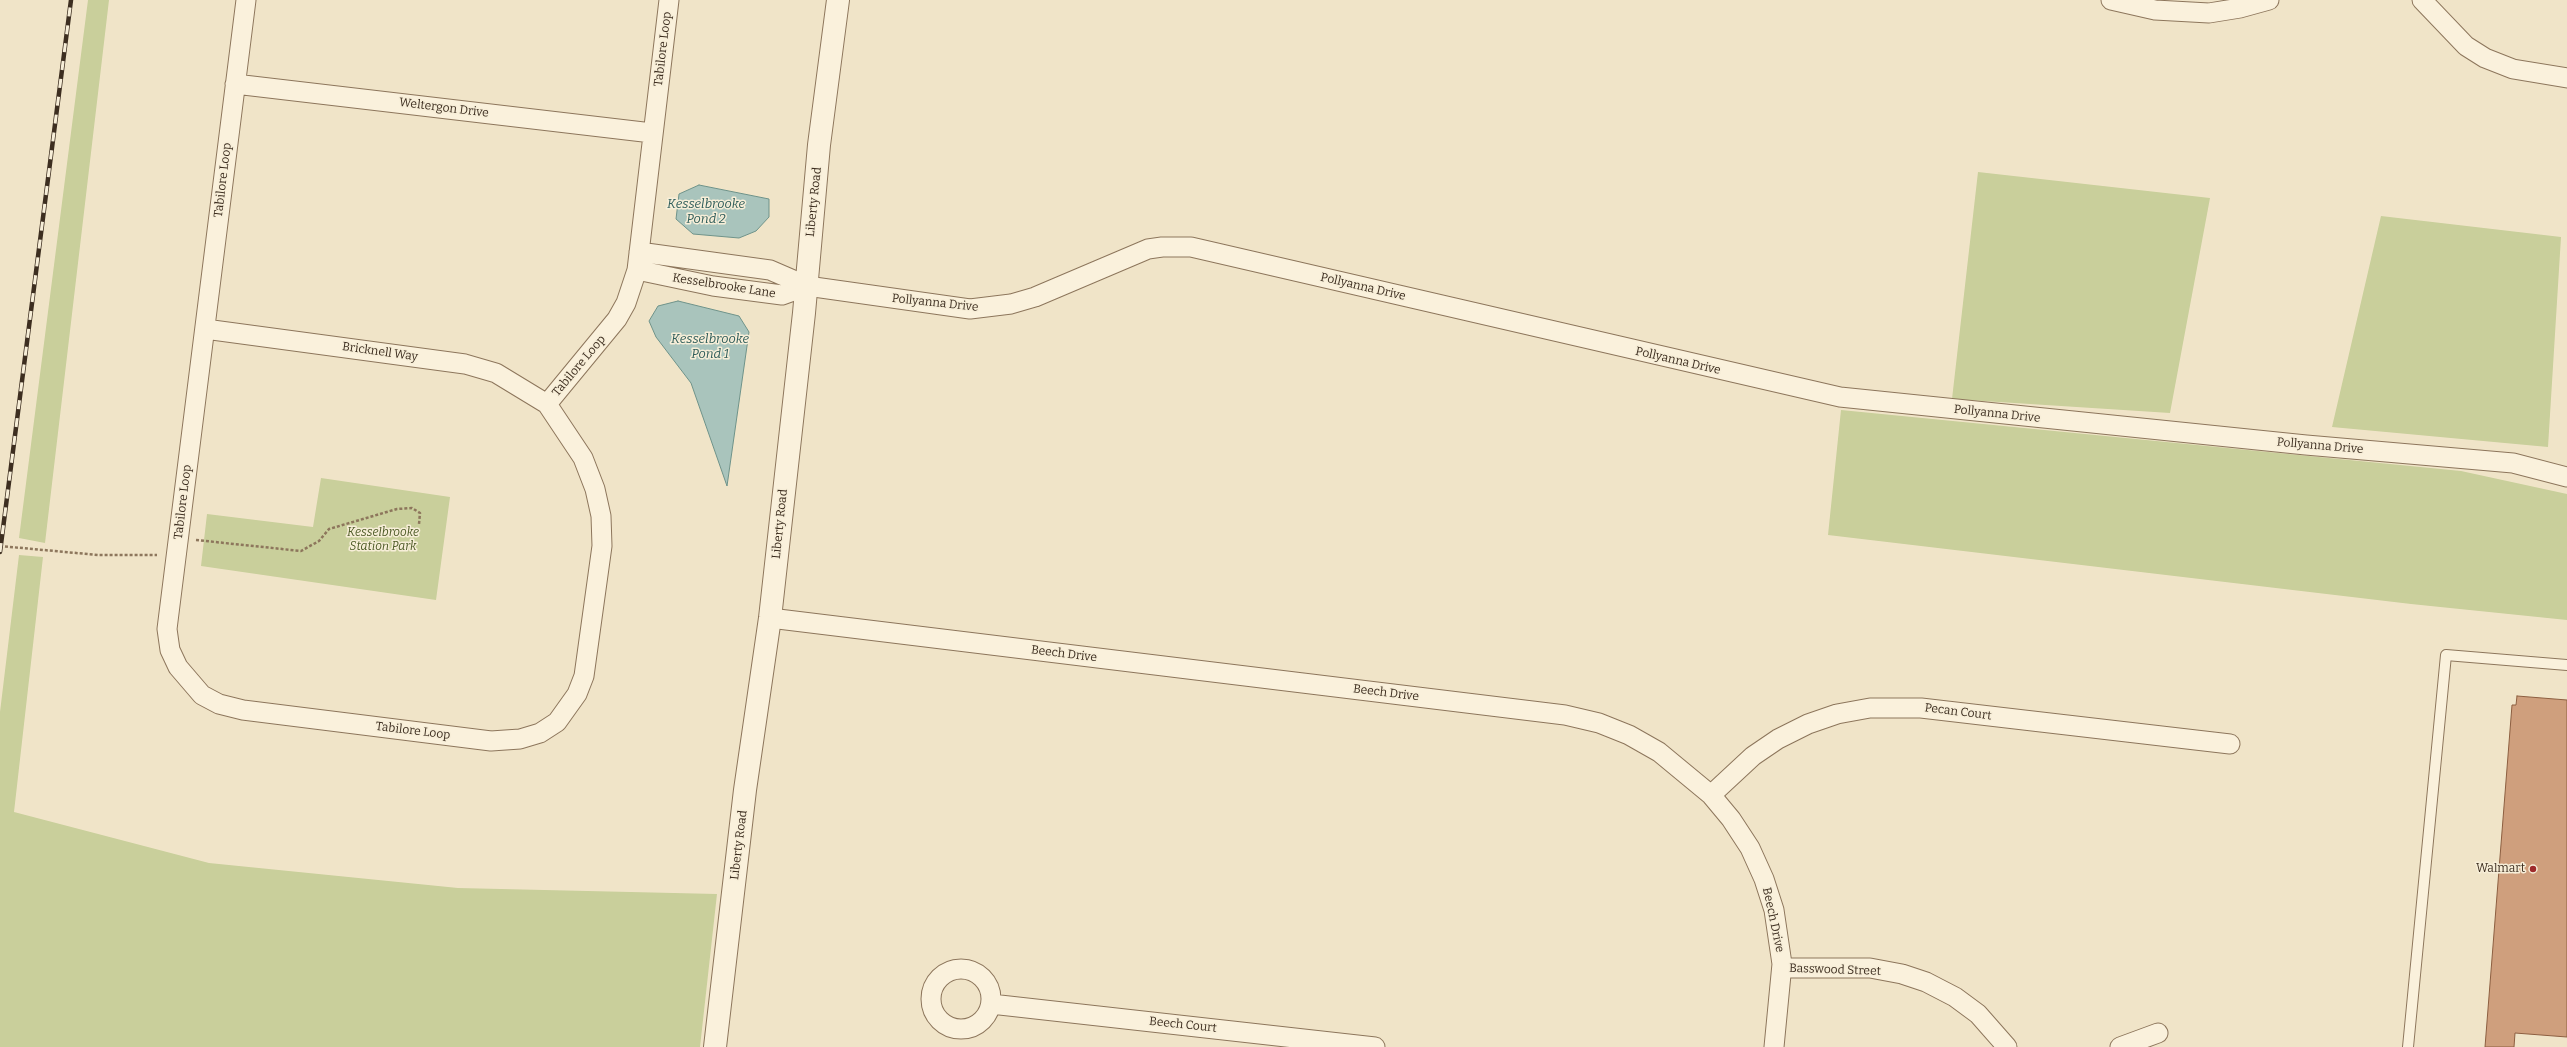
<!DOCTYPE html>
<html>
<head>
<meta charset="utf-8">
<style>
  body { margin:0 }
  canvas { display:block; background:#f0e4c8 }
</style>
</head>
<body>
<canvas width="2567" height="1047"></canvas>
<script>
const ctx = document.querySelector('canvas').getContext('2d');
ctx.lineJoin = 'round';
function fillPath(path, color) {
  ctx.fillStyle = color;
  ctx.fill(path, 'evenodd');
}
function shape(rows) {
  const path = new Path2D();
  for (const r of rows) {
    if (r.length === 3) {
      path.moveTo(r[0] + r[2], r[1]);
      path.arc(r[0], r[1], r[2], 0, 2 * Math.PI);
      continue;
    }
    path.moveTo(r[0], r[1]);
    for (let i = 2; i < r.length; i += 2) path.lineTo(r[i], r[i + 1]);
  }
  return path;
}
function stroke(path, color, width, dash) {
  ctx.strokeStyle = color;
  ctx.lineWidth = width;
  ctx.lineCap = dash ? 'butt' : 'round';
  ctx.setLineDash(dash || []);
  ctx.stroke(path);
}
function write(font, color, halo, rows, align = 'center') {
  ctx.font = font + ' Bitter,serif';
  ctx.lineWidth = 3;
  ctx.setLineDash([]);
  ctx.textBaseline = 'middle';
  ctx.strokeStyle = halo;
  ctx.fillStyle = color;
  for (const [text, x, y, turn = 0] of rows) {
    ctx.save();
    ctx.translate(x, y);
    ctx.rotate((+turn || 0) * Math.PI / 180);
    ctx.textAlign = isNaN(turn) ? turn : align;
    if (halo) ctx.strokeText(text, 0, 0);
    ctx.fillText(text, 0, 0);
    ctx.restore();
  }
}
const green = shape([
  [88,0,109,0,45,543,19,538],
  [1978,172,2210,198,2170,413,1952,399],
  [2381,216,2561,237,2548,447,2332,427],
  [1841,410,2461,471,2567,494,2567,620,2411,604,1828,535],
  [321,478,450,497,436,600,201,566,207,514,313,527],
  [19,555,43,557,14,812,209,863,458,888,717,894,700,1047,0,1047,0,712]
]);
const water = shape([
  [699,185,769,199,769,217,756,231,739,238,693,234,676,219,679,194,699,185],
  [678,301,739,316,749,332,727,486,691,383,656,337,649,321,658,306,678,301]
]);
const building = shape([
  [2517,696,2567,700,2567,1037,2515,1033,2514,1047,2485,1047,2512,705,2516,705,2517,696]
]);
const path = shape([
  [196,540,301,551,319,541,329,529,397,509,412,508,420,513,419,524],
  [0,546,98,555,157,555]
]);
const service = shape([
  [2408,1047,2446,655,2567,665]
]);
const minor = shape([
  [2111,0,2155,10,2209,13,2240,8,2269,0],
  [2422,0,2466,46,2485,58,2513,69,2567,78],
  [235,84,652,133],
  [639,252,770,270,807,286,970,309,1011,304,1035,297,1148,249,1162,247,1191,247,1840,397,2306,445,2513,463,2567,477],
  [637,270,713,286,782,295,807,286],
  [205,329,465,364,496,373,547,404,583,458,595,489,601,516,602,546,584,676,577,694,557,722,540,733,520,739,491,741,243,710,219,704,202,695,178,667,170,650,167,629,246,0],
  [547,404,617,319,626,303,637,270,669,0],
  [770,618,1565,715,1599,723,1629,735,1659,752,1711,795,1731,819,1750,848,1764,879,1774,910,1782,964,1774,1047],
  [1711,795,1753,756,1778,739,1808,724,1837,714,1870,708,1921,708,2230,744],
  [1782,968,1870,968,1902,974,1926,982,1955,997,1978,1014,2007,1047],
  [961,999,30],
  [991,1004,1375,1047],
  [2120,1047,2158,1033]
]);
const tertiary = shape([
  [715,1047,745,790,770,618,804,313,819,145,838,0]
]);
const rail = shape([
  [0,552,71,0]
]);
const markers = [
  [2533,869,4,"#9e2a2b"]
];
const streetNames = [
  ["Tabilore Loop",663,49,-83],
  ["Weltergon Drive",444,108,7],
  ["Tabilore Loop",223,180,-83],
  ["Liberty Road",814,202,-84],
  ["Kesselbrooke Lane",724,286,9],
  ["Pollyanna Drive",1363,287,13],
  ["Pollyanna Drive",935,303,6],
  ["Bricknell Way",380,352,8],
  ["Pollyanna Drive",1678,361,13],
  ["Tabilore Loop",579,366,-50],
  ["Pollyanna Drive",1997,414,6],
  ["Pollyanna Drive",2320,446,5],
  ["Tabilore Loop",183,502,-83],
  ["Liberty Road",780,524,-84],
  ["Beech Drive",1064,654,7],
  ["Beech Drive",1386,693,7],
  ["Pecan Court",1958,712,7],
  ["Tabilore Loop",413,731,7],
  ["Liberty Road",739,845,-83],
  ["Beech Drive",1773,920,78],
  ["Basswood Street",1835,970,2],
  ["Beech Court",1183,1025,6]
];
const parkNames = [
  ["Kesselbrooke",383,533],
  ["Station Park",383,547]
];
const poiNames = [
  ["Walmart",2525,869]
];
const waterNames = [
  ["Kesselbrooke",706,204],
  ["Pond 2",706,219],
  ["Kesselbrooke",710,339],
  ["Pond 1",710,354]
];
fillPath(green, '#c9cf9b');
fillPath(water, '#a9c4bc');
stroke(water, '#6f938a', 1);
fillPath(building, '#cf9f7d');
stroke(building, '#8d5f41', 1);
stroke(service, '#8d765c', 12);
stroke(minor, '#8d765c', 21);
stroke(tertiary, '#8d765c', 24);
stroke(path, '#8d765c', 2.5, [3, 2]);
stroke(service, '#faf1dc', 10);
stroke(minor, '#faf1dc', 19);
stroke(tertiary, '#faf1dc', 22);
stroke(rail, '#3d2e20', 4.5);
stroke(rail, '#f7eed8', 3, [9]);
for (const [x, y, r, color] of markers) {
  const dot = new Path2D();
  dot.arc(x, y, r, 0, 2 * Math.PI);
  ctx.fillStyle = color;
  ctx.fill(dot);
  stroke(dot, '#f7eed8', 1.5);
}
write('12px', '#3d2e20', '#f7eed8', streetNames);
write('italic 12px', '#4d5a26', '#f7eed8', parkNames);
write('12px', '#3d2e20', '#f7eed8', poiNames, 'right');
write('italic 13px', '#2f5d5a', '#f7eed8', waterNames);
</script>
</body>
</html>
